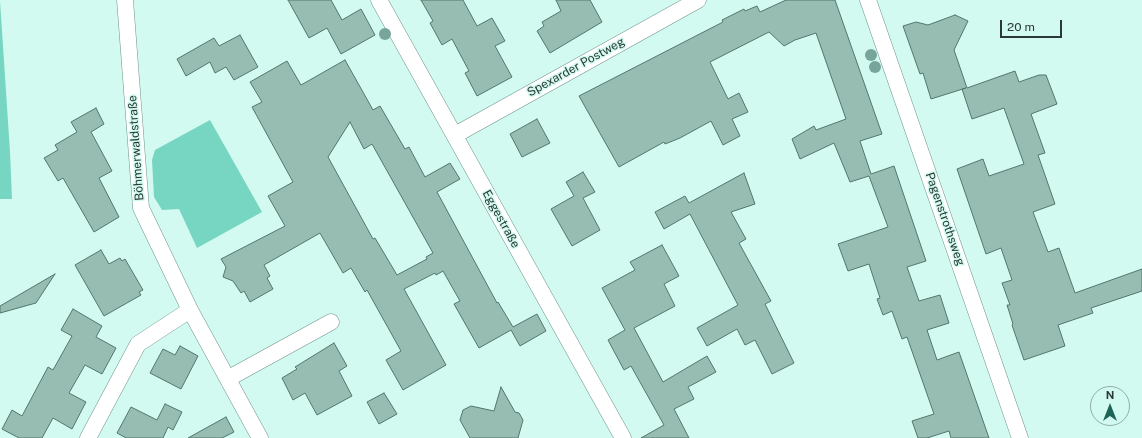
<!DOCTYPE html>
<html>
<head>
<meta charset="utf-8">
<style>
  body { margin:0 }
  #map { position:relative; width:1142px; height:438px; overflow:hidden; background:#d3faf0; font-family:"Public Sans",sans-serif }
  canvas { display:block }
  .north { position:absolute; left:1090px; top:386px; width:40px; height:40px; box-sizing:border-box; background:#d3faf0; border:1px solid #8fada5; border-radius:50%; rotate:0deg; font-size:11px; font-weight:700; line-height:16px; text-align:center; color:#2a3935 }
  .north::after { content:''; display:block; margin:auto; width:14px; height:18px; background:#1d6457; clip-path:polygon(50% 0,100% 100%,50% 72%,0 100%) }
  .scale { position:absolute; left:1000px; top:20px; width:62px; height:18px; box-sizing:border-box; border:2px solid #2a3935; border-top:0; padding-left:5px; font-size:12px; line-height:14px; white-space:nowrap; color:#2a3935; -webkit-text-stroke:3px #d3faf0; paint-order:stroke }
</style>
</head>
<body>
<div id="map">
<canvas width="1142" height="438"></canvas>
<div class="north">N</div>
<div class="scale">20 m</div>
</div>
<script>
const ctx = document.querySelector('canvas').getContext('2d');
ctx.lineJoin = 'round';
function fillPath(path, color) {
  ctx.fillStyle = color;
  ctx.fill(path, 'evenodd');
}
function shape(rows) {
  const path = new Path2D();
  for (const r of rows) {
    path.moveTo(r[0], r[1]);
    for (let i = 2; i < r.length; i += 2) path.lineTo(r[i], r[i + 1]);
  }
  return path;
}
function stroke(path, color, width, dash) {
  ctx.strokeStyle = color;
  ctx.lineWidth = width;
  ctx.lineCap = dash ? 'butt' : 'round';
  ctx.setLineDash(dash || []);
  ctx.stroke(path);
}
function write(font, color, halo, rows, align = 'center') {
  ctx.font = font + ' "Public Sans",sans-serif';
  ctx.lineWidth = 3;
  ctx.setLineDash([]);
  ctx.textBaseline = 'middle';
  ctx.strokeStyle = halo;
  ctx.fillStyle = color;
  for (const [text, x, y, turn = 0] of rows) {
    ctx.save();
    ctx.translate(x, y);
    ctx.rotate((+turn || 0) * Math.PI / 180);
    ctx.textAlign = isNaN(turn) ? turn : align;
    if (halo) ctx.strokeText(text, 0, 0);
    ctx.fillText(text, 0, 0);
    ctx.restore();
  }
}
const green = shape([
  [0,1,10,152,12,199,0,199],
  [210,120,262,212,197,248,179,209,162,210,154,197,152,160,155,150]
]);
const building = shape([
  [288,0,331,0,342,20,361,9,375,35,341,54,327,28,309,38,288,0],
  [421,0,463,0,477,26,492,18,505,41,495,46,512,77,477,96,465,73,469,71,452,39,442,45,430,23,433,21,421,0],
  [556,0,590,0,602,22,550,53,537,31,544,26,542,22,561,11,556,0],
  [786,0,835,0,882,134,860,141,871,174,894,166,926,261,907,267,919,301,940,295,949,323,927,330,937,360,959,352,989,438,951,438,949,431,927,438,918,438,912,421,934,414,907,337,902,339,892,311,883,315,877,299,880,298,869,264,848,271,838,244,888,227,869,176,850,182,834,143,800,159,792,139,814,126,816,130,846,119,816,33,795,40,784,46,769,32,710,62,728,99,739,93,748,112,732,119,740,136,723,145,711,121,680,138,665,144,664,142,619,167,579,96,723,22,722,20,744,9,745,11,757,6,760,12,786,0],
  [955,15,968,21,954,50,967,88,1015,71,1019,82,1039,75,1046,75,1057,104,1031,114,1045,153,1038,155,1055,204,1033,212,1048,252,1059,248,1075,293,1142,269,1142,291,1091,308,1093,313,1058,325,1065,346,1024,360,1012,325,1013,324,1007,305,1010,305,1002,283,1012,280,1001,248,986,254,957,169,983,159,989,176,1024,164,1004,108,972,119,962,89,966,88,931,99,923,73,920,74,903,26,916,22,928,25,955,15],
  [240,35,258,67,234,80,226,67,215,73,210,62,186,76,177,59,214,38,219,46,240,35],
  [345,60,373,110,380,106,405,149,409,147,425,177,450,163,460,179,437,192,497,303,498,302,513,327,537,314,546,331,520,346,511,330,479,348,454,304,460,301,443,271,436,275,435,273,404,289,446,365,403,390,386,360,401,351,367,290,365,292,351,268,343,273,320,233,264,265,270,276,267,278,273,289,250,302,244,291,241,293,233,281,223,277,226,267,221,259,285,226,268,196,293,182,252,107,262,102,250,82,287,61,301,85,345,60],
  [350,122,364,149,372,144,433,253,426,257,427,259,397,275,375,238,373,239,328,157,350,122],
  [96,108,104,124,91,132,112,171,99,178,119,217,94,232,63,178,58,181,44,158,58,150,55,145,77,132,71,122,96,108],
  [537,119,550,143,522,157,510,134,537,119],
  [583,172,595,192,583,198,600,230,572,246,551,209,574,196,566,182,583,172],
  [744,173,755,204,731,212,746,239,739,243,771,301,765,304,794,363,772,374,755,340,745,345,737,329,707,346,697,328,738,305,690,214,664,229,655,212,685,196,689,203,744,173],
  [662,245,679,276,664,284,675,306,634,328,663,382,707,356,716,372,688,387,694,399,674,409,689,438,641,438,664,425,631,366,624,370,608,340,625,330,602,288,635,270,630,262,662,245],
  [101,250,109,264,120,258,122,261,125,259,143,290,139,292,141,295,104,316,75,265,101,250],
  [55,274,36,303,0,313,0,306,55,274],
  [73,309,102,326,96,337,116,348,102,374,85,365,69,393,86,402,72,429,53,418,42,438,19,438,2,429,12,410,22,416,48,367,53,370,72,336,61,330,73,309],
  [334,343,347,366,339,371,352,396,317,415,305,393,293,400,282,378,297,369,295,367,334,343],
  [180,346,198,356,181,389,150,373,163,349,175,355,180,346],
  [501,387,515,412,519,413,523,420,518,438,470,438,460,420,463,410,471,406,494,411,501,387],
  [384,393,397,414,379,424,367,402,384,393],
  [165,404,182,412,173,430,168,427,163,438,126,438,117,433,131,407,157,420,165,404],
  [226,417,234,432,222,438,188,438,226,417]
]);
const street = shape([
  [125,0,141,208,190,310,260,438],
  [379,0,623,438],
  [868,0,1020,438],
  [455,135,698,0],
  [229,378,331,322],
  [88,438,138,344,190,310]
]);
const trees = [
  [385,34],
  [871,55],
  [875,67]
];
const streetNames = [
  ["Spexarder Postweg",576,67,-29],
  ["Böhmerwaldstraße",136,148,-94],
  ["Eggestraße",501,219,61],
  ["Pagenstrothsweg",945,219,71]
];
fillPath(green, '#76d6c1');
fillPath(building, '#97bdb3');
stroke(building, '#52766d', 1);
stroke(street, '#6f948b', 17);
stroke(street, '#fff', 16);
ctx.fillStyle = '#77a59b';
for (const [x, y] of trees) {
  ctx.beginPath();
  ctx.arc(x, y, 6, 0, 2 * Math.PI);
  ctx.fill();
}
write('12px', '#2a3935', '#d3faf0', streetNames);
</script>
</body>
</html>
